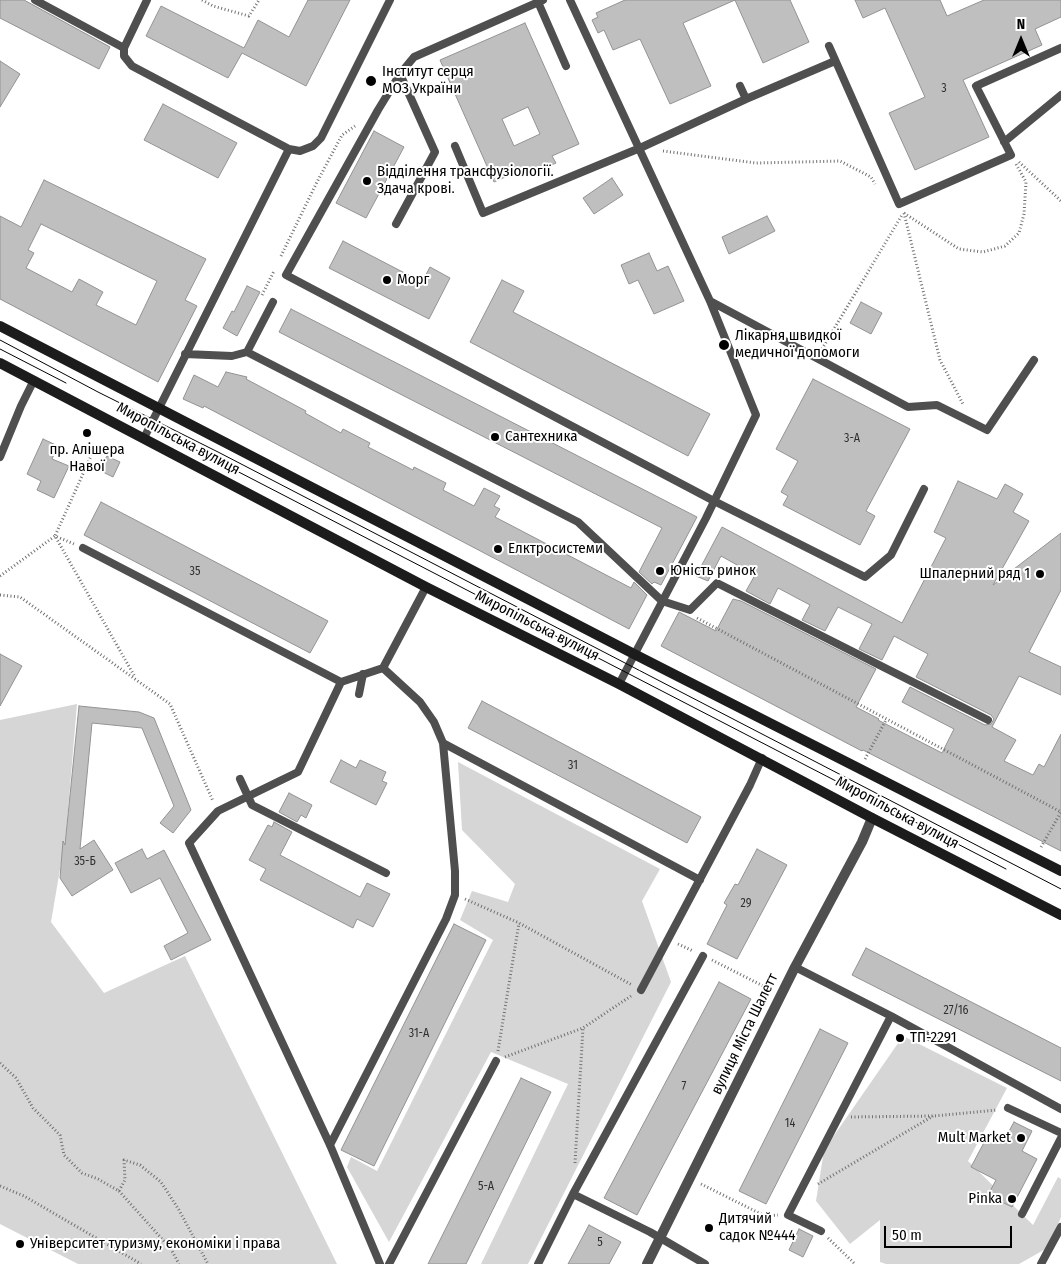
<!DOCTYPE html>
<html>
<head>
<meta charset="utf-8">
<style>
  body { margin:0 }
  #map { position:relative; width:1061px; height:1264px; overflow:hidden; background:#fff; font-family:"Fira Sans Condensed",sans-serif }
  canvas { display:block }
  .north { position:absolute; left:996px; top:15px; width:50px; height:50px; -webkit-text-stroke:4px #fff; paint-order:stroke; rotate:0deg; font-size:14px; font-weight:700; line-height:20px; text-align:center; color:#000 }
  .north::after { content:''; display:block; margin:auto; width:18px; height:22px; background:#000; clip-path:polygon(50% 0,100% 100%,50% 72%,0 100%) }
  .scale { position:absolute; left:884px; top:1226px; width:128px; height:22px; box-sizing:border-box; border:2px solid #000; border-top:0; padding-left:6px; font-size:15px; line-height:18px; white-space:nowrap; color:#000; -webkit-text-stroke:4px #fff; paint-order:stroke }
</style>
</head>
<body>
<div id="map">
<canvas width="1061" height="1264"></canvas>
<div class="north">N</div>
<div class="scale">50 m</div>
</div>
<script>
const ctx = document.querySelector('canvas').getContext('2d');
ctx.lineJoin = 'round';
function fillPath(path, color) {
  ctx.fillStyle = color;
  ctx.fill(path, 'evenodd');
}
function shape(rows) {
  const path = new Path2D();
  for (const r of rows) {
    path.moveTo(r[0], r[1]);
    for (let i = 2; i < r.length; i += 2) path.lineTo(r[i], r[i + 1]);
  }
  return path;
}
function stroke(path, color, width, dash) {
  ctx.strokeStyle = color;
  ctx.lineWidth = width;
  ctx.lineCap = dash ? 'butt' : 'round';
  ctx.setLineDash(dash || []);
  ctx.stroke(path);
}
function write(font, color, halo, rows, align = 'center') {
  ctx.font = font + ' "Fira Sans Condensed",sans-serif';
  ctx.lineWidth = 4;
  ctx.setLineDash([]);
  ctx.textBaseline = 'middle';
  ctx.strokeStyle = halo;
  ctx.fillStyle = color;
  for (const [text, x, y, turn = 0] of rows) {
    ctx.save();
    ctx.translate(x, y);
    ctx.rotate((+turn || 0) * Math.PI / 180);
    ctx.textAlign = isNaN(turn) ? turn : align;
    if (halo) ctx.strokeText(text, 0, 0);
    ctx.fillText(text, 0, 0);
    ctx.restore();
  }
}
const green = shape([
  [77,704,66,834,51,922,104,993,185,956,337,1264,78,1264,0,1224,0,720],
  [458,762,660,869,642,901,671,982,528,1264,481,1264,568,1084,491,1052,389,1242,347,1167,351,1157,377,1171,493,940,460,920,472,891,508,902,515,884,462,830],
  [903,1036,1007,1088,968,1161,1033,1225,1058,1177,1061,1179,1061,1217,1049,1247,1019,1264,886,1264,880,1262,880,1220,850,1244,816,1201,824,1150]
]);
const building = shape([
  [0,0,24,0,110,47,99,69,0,18,0,0],
  [308,0,350,0,306,86,242,53,228,78,146,36,161,6,244,48,258,20,289,37,308,0],
  [625,0,735,0,683,23,711,86,670,104,640,39,613,50,604,30,598,33,592,20,598,17,596,13,625,0],
  [735,0,790,0,809,42,763,63,735,0],
  [855,0,940,0,947,16,984,0,1061,0,1061,17,1035,29,1042,45,963,80,989,137,915,170,889,113,925,97,885,8,863,18,855,0],
  [525,23,579,144,552,156,556,163,526,176,523,169,494,182,440,60,525,23],
  [528,107,540,134,514,146,502,119,528,107],
  [0,61,20,74,0,107,0,61],
  [163,104,237,143,218,178,144,140,163,104],
  [374,131,404,147,366,218,336,203,374,131],
  [612,178,623,195,594,214,583,198,612,178],
  [44,180,206,259,185,300,197,306,158,382,0,299,0,216,21,227,44,180],
  [41,224,157,281,136,325,96,305,103,292,79,279,72,292,26,268,34,253,28,250,41,224],
  [767,216,775,231,729,254,722,237,767,216],
  [343,241,422,282,430,267,450,278,429,319,329,268,343,241],
  [649,253,657,271,668,266,684,301,654,314,638,280,629,284,621,265,649,253],
  [502,280,524,291,513,312,710,414,688,456,470,342,502,280],
  [247,286,260,292,237,336,223,328,232,311,234,312,247,286],
  [861,302,882,313,871,334,850,323,861,302],
  [291,309,697,517,661,585,654,582,652,584,639,572,662,528,279,332,291,309],
  [226,372,247,377,246,379,306,411,305,413,341,433,343,429,370,443,368,447,413,470,414,467,446,483,443,490,474,506,484,488,500,496,494,506,500,509,495,517,631,588,634,582,647,595,629,629,204,406,203,408,183,399,194,375,218,387,226,372],
  [813,379,910,429,866,511,875,516,860,545,783,505,788,496,781,492,798,461,776,449,813,379],
  [43,439,58,446,52,459,69,466,54,498,37,490,41,481,27,474,43,439],
  [107,456,120,462,113,477,99,470,107,456],
  [958,481,997,499,1005,484,1023,494,1013,512,1029,521,993,585,1061,533,1061,590,1029,652,1061,667,1061,695,1019,676,992,727,1016,740,1004,761,1033,775,1039,764,1044,767,1061,734,1061,851,863,750,862,751,661,646,679,612,716,631,733,599,741,601,876,669,856,707,879,719,878,720,942,753,954,729,902,702,910,687,985,725,991,724,994,719,991,715,916,677,928,654,894,636,882,660,859,649,872,624,838,607,825,631,802,620,810,605,778,588,770,604,746,591,755,575,721,556,708,581,696,576,722,527,902,623,946,538,934,532,958,481],
  [101,502,328,621,310,653,84,535,101,502],
  [0,654,22,666,0,706,0,654],
  [482,701,701,817,687,843,468,728,482,701],
  [79,706,139,712,154,718,191,810,173,833,160,823,174,806,142,728,92,723,80,849,94,840,113,870,72,896,60,878,63,841,65,845,79,706],
  [341,760,356,768,360,760,386,772,382,781,387,783,376,805,330,782,341,760],
  [289,793,312,805,306,818,301,815,297,822,279,812,289,793],
  [274,822,292,832,280,855,360,897,367,883,390,894,373,927,357,919,353,928,260,880,266,869,249,860,268,825,272,827,274,822],
  [142,849,147,859,164,850,211,940,171,960,164,946,188,933,160,878,131,893,115,863,142,849],
  [757,849,787,865,737,959,707,944,727,905,724,903,735,884,738,885,757,849],
  [454,924,486,940,374,1166,341,1150,454,924],
  [866,948,1061,1048,1061,1081,852,975,866,948],
  [719,982,751,999,637,1215,604,1198,719,982],
  [820,1029,848,1043,766,1204,739,1191,820,1029],
  [521,1078,551,1092,466,1264,428,1264,521,1078],
  [1014,1122,1032,1131,1022,1151,1037,1159,1012,1207,988,1195,996,1180,971,1167,988,1135,1003,1142,1014,1122],
  [589,1225,621,1242,609,1264,568,1264,589,1225],
  [799,1229,813,1236,803,1257,789,1250,799,1229]
]);
const path = shape([
  [202,0,213,6,249,16,259,0],
  [663,151,756,163,840,161,871,177,875,184],
  [1019,162,1061,201],
  [904,213,940,360,963,404],
  [904,213,959,249,983,252,1005,246,1019,233,1024,214,1026,182,1016,164],
  [281,256,317,182,342,135,355,126],
  [262,295,274,271],
  [822,349,902,215],
  [96,445,55,536,135,677],
  [0,576,55,536,74,544],
  [0,595,20,597,170,704,213,801],
  [697,618,1061,812],
  [865,759,886,720],
  [1041,847,1061,812],
  [465,899,519,923,632,985],
  [678,944,693,951],
  [712,960,771,990],
  [498,1051,519,923],
  [505,1057,583,1028,631,996],
  [0,1063,16,1078,33,1108,60,1135,64,1155,82,1173,98,1179,119,1191,125,1180,124,1160,140,1165,161,1182,179,1210,208,1264],
  [851,1117,934,1116,997,1110],
  [575,1163,583,1028],
  [701,1184,765,1216,778,1215],
  [818,1184,933,1116],
  [0,1186,24,1196,141,1264],
  [119,1191,171,1249,179,1264],
  [828,1238,855,1264]
]);
const lane = shape([
  [35,0,124,48],
  [147,0,124,48,124,56,132,66,289,149,300,151,313,146,321,138,390,0],
  [543,0,414,57,400,74,378,110,286,275,714,501,865,577,891,555,924,489],
  [570,0,710,301,756,415,706,518,619,684],
  [538,2,566,66],
  [829,46,899,204,1011,155,976,86,1061,48],
  [740,86,746,99],
  [1004,142,1061,95],
  [455,146,483,213,640,148,746,99,835,61],
  [396,224,435,152,400,74],
  [710,301,908,407,937,405,987,430,1034,360],
  [247,352,578,522,662,601,690,610,717,583,988,720],
  [185,354,232,356,247,352,273,302],
  [144,438,289,149],
  [0,457,21,406,34,380],
  [83,548,341,682],
  [359,694,363,674],
  [443,743,700,880],
  [240,779,252,805,386,873],
  [795,967,891,1016,1061,1109],
  [641,990,750,785,762,758],
  [1008,1108,1061,1133],
  [330,1145,446,919,455,895,455,871,443,743,434,722,420,702,383,668],
  [573,1194,650,1232,705,1264],
  [1022,1214,1061,1138],
  [821,1231,788,1215,891,1016],
  [380,1264,330,1145,189,843,218,811,298,772,341,682,383,668,426,587],
  [389,1264,496,1061],
  [538,1264,573,1194,703,956],
  [1041,1264,1061,1227]
]);
const street = shape([
  [647,1264,795,967,862,842,872,818]
]);
const secondary = shape([
  [0,326,634,654,1061,871],
  [0,363,426,587,619,684,872,818,1061,915]
]);
const tram = shape([
  [0,340,98,392,218,452,1061,889],
  [0,349,66,383],
  [173,438,1006,869]
]);
const markers = [
  [371,81,6,"#000"],
  [367,181,5,"#000"],
  [387,280,5,"#000"],
  [724,345,6,"#000"],
  [87,433,5,"#000"],
  [495,437,5,"#000"],
  [498,549,5,"#000"],
  [660,571,5,"#000"],
  [1040,574,5,"#000"],
  [900,1038,5,"#000"],
  [1021,1138,5,"#000"],
  [1012,1199,5,"#000"],
  [709,1228,5,"#000"],
  [20,1244,5,"#000"]
];
const numberNames = [
  ["3",944,89],
  ["3-А",852,439],
  ["35",195,572],
  ["31",573,766],
  ["35-Б",85,862],
  ["29",746,904],
  ["27/16",956,1011],
  ["31-А",419,1034],
  ["7",684,1087],
  ["14",790,1124],
  ["5-А",486,1187],
  ["5",600,1243]
];
const poiNames = [
  ["Інститут серця",382,72],
  ["МОЗ України",382,89],
  ["Відділення трансфузіології.",377,172],
  ["Здача крові.",377,189],
  ["Морг",397,280],
  ["Лікарня швидкої",735,336],
  ["медичної допомоги",735,353],
  ["Сантехника",505,437],
  ["пр. Алішера",87,450,"center"],
  ["Навої",87,467,"center"],
  ["Елктросистеми",508,549],
  ["Юність ринок",670,571],
  ["Шпалерний ряд 1",1030,574,"right"],
  ["ТП-2291",910,1038],
  ["Mult Market",1011,1138,"right"],
  ["Pinka",1002,1199,"right"],
  ["Дитячий",719,1219],
  ["садок №444",719,1236],
  ["Університет туризму, економіки і права",30,1244]
];
const streetNames = [
  ["Миропільська вулиця",178,439,28],
  ["Миропільська вулиця",537,626,27],
  ["Миропільська вулиця",897,813,28],
  ["вулиця Міста Шалетт",745,1034,-64]
];
fillPath(green, '#d6d6d6');
fillPath(building, '#bfbfbf');
stroke(building, '#939393', 1);
stroke(path, '#717171', 3, [1, 2.5]);
stroke(lane, '#4f4f4f', 8);
stroke(street, '#4f4f4f', 10);
stroke(secondary, '#1c1c1c', 10);
stroke(tram, '#000', 1);
for (const [x, y, r, color] of markers) {
  const dot = new Path2D();
  dot.arc(x, y, r, 0, 2 * Math.PI);
  ctx.fillStyle = color;
  ctx.fill(dot);
  stroke(dot, '#fff', 2);
}
write('12px', '#303030', null, numberNames);
write('15px', '#000', '#fff', poiNames, 'left');
write('15px', '#000', '#fff', streetNames);
</script>
</body>
</html>
